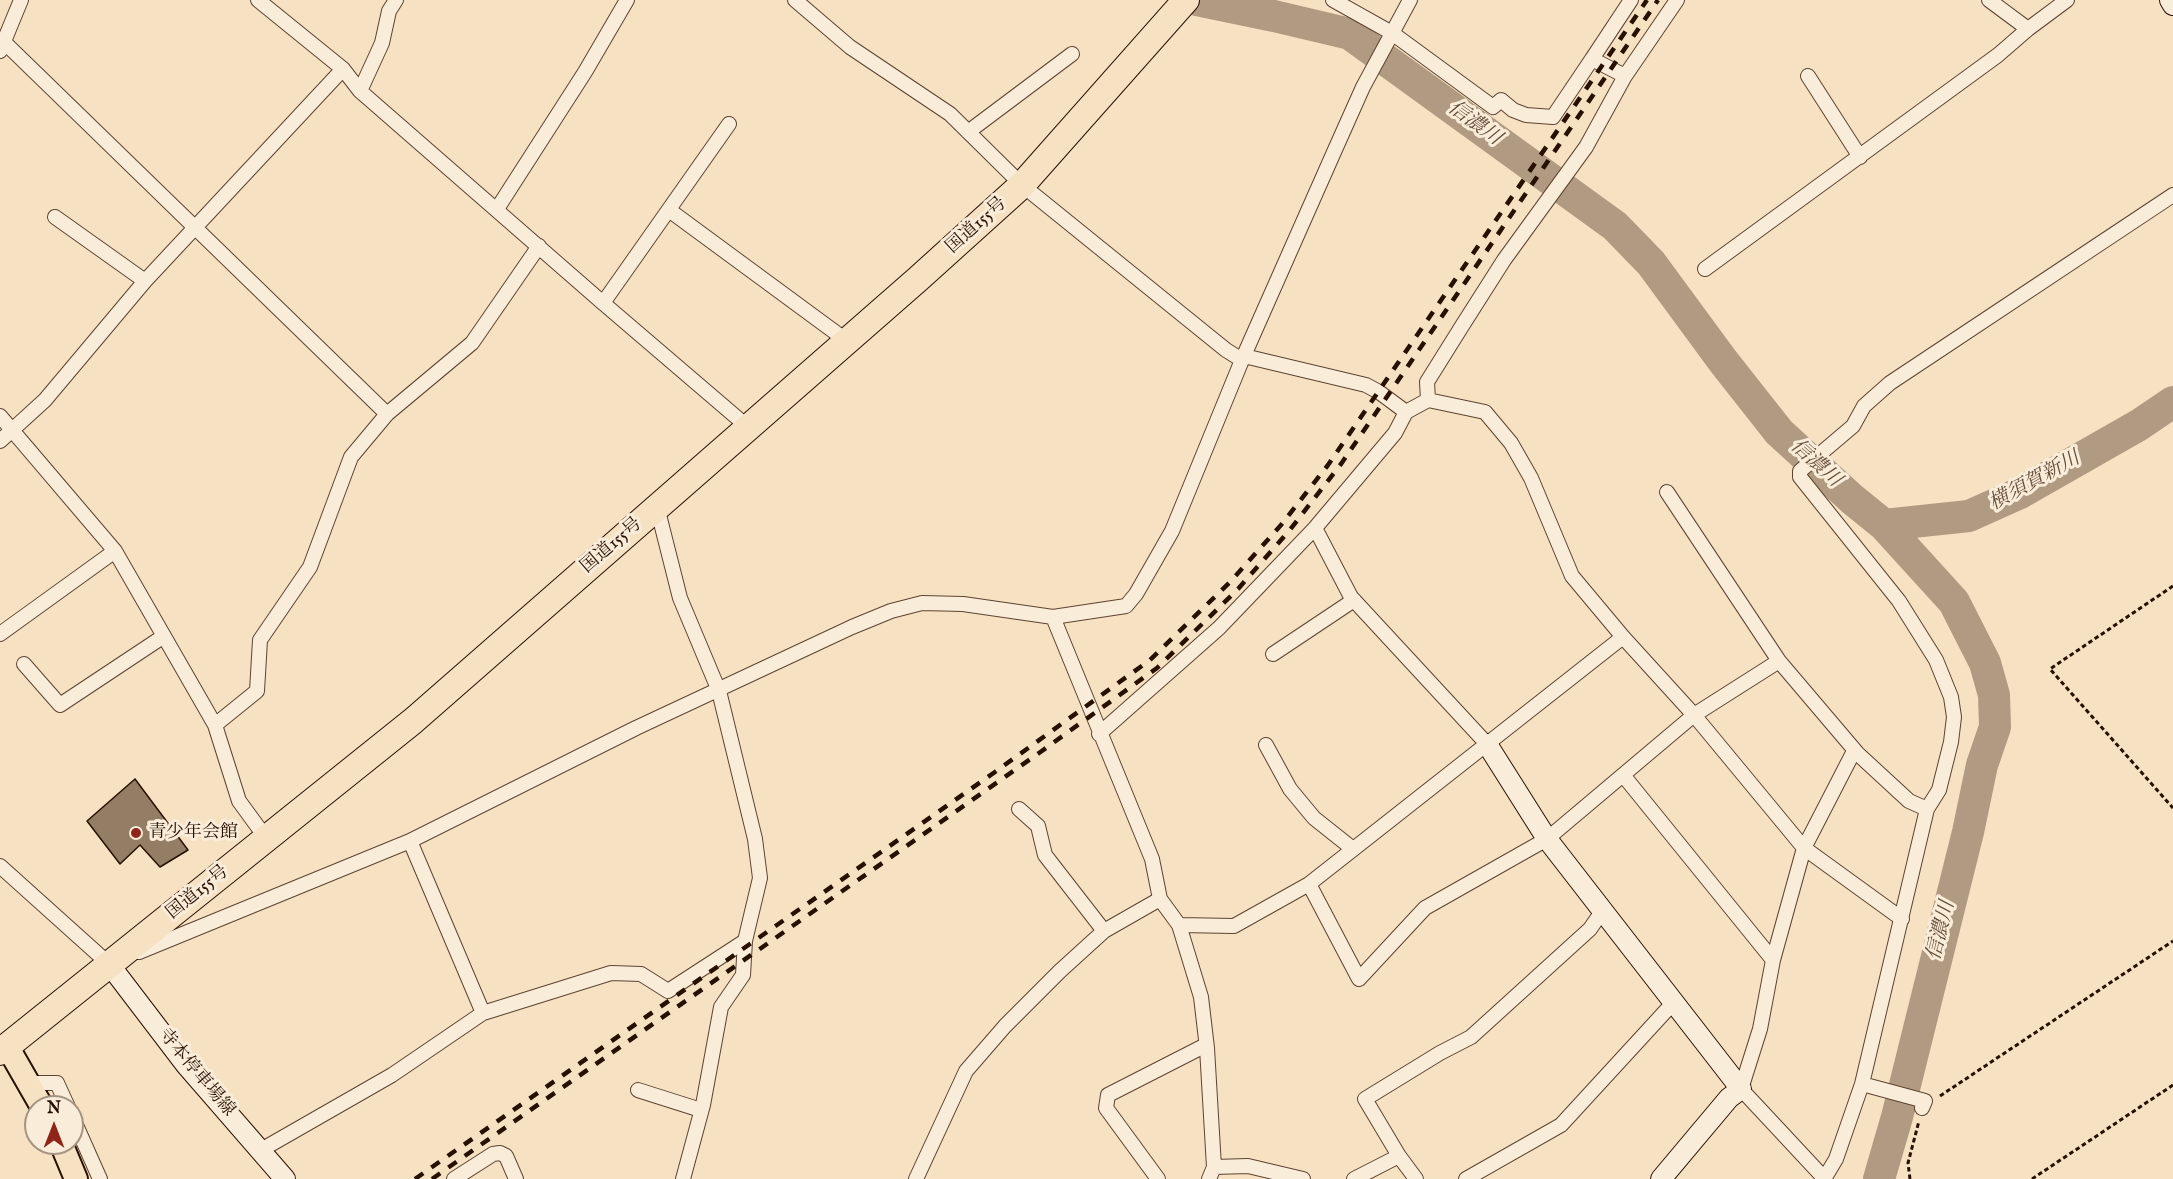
<!DOCTYPE html>
<html>
<head>
<meta charset="utf-8">
<style>
  body { margin:0 }
  #map { position:relative; width:2173px; height:1179px; overflow:hidden; background:#f6e1c3; font-family:"IM FELL English",serif }
  canvas { display:block }
  .north { position:absolute; left:24px; top:1095px; width:60px; height:60px; box-sizing:border-box; background:#f9ecd8; border:2px solid #a59482; border-radius:50%; rotate:0deg; font-size:16px; font-weight:700; line-height:24px; text-align:center; color:#281000 }
  .north::after { content:''; display:block; margin:auto; width:21px; height:27px; background:#8f2418; clip-path:polygon(50% 0,100% 100%,50% 72%,0 100%) }
</style>
</head>
<body>
<div id="map">
<canvas width="2173" height="1179"></canvas>
<div class="north">N</div>
</div>
<script>
const ctx = document.querySelector('canvas').getContext('2d');
ctx.lineJoin = 'round';
function shape(rows) {
  const path = new Path2D();
  for (const r of rows) {
    path.moveTo(r[0], r[1]);
    for (let i = 2; i < r.length; i += 2) path.lineTo(r[i], r[i + 1]);
  }
  return path;
}
function stroke(path, color, width, dash) {
  ctx.strokeStyle = color;
  ctx.lineWidth = width;
  ctx.lineCap = dash ? 'butt' : 'round';
  ctx.setLineDash(dash || []);
  ctx.stroke(path);
}
function fillPath(path, color) {
  ctx.fillStyle = color;
  ctx.fill(path, 'evenodd');
}
function write(font, color, halo, rows, align = 'center') {
  ctx.font = font + ' "IM FELL English","Noto Serif JP",serif';
  ctx.lineWidth = 6;
  ctx.setLineDash([]);
  ctx.textBaseline = 'middle';
  ctx.strokeStyle = halo;
  ctx.fillStyle = color;
  for (const [text, x, y, turn = 0] of rows) {
    ctx.save();
    ctx.translate(x, y);
    ctx.rotate((+turn || 0) * Math.PI / 180);
    ctx.textAlign = isNaN(turn) ? turn : align;
    if (halo) ctx.strokeText(text, 0, 0);
    ctx.fillText(text, 0, 0);
    ctx.restore();
  }
}
const river = shape([
  [1197,0,1274,16,1350,34,1615,226,1651,263,1723,361,1779,432,1852,499,1884,525,1954,602,1985,663,1994,695,1995,727,1982,765,1968,832,1897,1117,1879,1179],
  [1884,525,1969,516,2018,494,2139,425,2173,402]
]);
const building = shape([
  [135,779,188,850,160,867,140,845,120,864,87,821,135,779]
]);
const path = shape([
  [2173,586,2050,669,2173,808],
  [1940,1096,2173,941],
  [1910,1179,1908,1163,1919,1121],
  [2032,1179,2173,1085]
]);
const street = shape([
  [258,0,343,69,360,91,603,303,729,124],
  [795,0,850,47,950,114,1022,185,1226,350,1242,360],
  [1333,0,1392,33,1493,107,1501,100,1513,110,1526,115,1553,117,1592,59,1625,76],
  [1989,0,2028,29],
  [5,43,387,414],
  [0,51,21,0],
  [1592,59,1631,0],
  [1808,76,1860,157],
  [360,91,382,43,389,11,396,0],
  [968,132,1072,54],
  [497,209,585,72,627,0],
  [669,210,847,341],
  [55,217,145,281],
  [1705,269,1998,55,2028,29,2067,0],
  [603,303,749,428],
  [1244,356,1366,385,1379,392,1406,412],
  [1428,400,1427,382,1462,326,1504,260,1586,147,1625,76,1677,0],
  [0,416,115,551,215,725,239,801,266,838],
  [0,441,45,400,145,281,343,69],
  [1667,492,1779,661,1858,754,1909,801,1927,809],
  [657,507,680,598,719,691,755,839,760,878,745,941,743,975,721,1007,703,1105,683,1179],
  [1315,528,1351,597,1487,744],
  [1053,617,1152,859,1160,899,1179,925,1201,997,1207,1048,1214,1167,1209,1179],
  [0,634,115,551],
  [1273,654,1354,600],
  [24,664,60,705,164,636],
  [215,725,257,691,260,640,310,567,351,457,387,414,472,343,539,246],
  [1099,734,1219,628,1315,528,1395,433,1406,412,1428,400,1485,412,1511,443,1531,478,1572,576,1623,637,1694,715,1804,848,1902,919],
  [1266,745,1290,789,1314,818,1353,849],
  [1623,775,1773,960],
  [1019,809,1038,826,1045,855,1104,931],
  [410,841,483,1013],
  [0,866,109,964,113,963],
  [1309,884,1359,979,1425,908,1547,839,1694,715,1779,661],
  [1179,925,1234,926,1309,884,1623,637],
  [139,952,410,841,636,728,852,627,891,611,922,603,963,604,1053,617,1126,606,1136,594,1172,531,1242,360,1334,152,1363,87,1410,0],
  [28,1083,57,1083,68,1107],
  [1862,1084,1925,1101,1922,1108],
  [638,1090,701,1110],
  [72,1116,100,1179],
  [261,1150,392,1075,483,1013,611,973,641,974,668,991,745,941],
  [1214,1167,1248,1166,1303,1179],
  [1824,1178,1741,1089,1760,1029,1773,960,1804,848,1854,751],
  [454,1179,493,1154,500,1153,506,1156,516,1179],
  [916,1179,966,1071,1005,1026,1060,971,1104,931,1160,899],
  [1158,1179,1106,1108,1108,1095,1206,1045],
  [1354,1179,1399,1156],
  [1416,1179,1399,1156,1365,1099,1440,1053,1471,1037,1590,929,1603,910],
  [1466,1179,1561,1125,1674,1002],
  [1824,1179,1836,1159,1862,1084,1927,809,1939,790,1951,742,1954,717,1951,697,1936,660,1899,601,1800,477,1800,471,1853,426,1864,406,1890,383,2173,195]
]);
const secondary = shape([
  [2170,0,2173,5],
  [1487,744,1547,839,1741,1089,1729,1098,1661,1179],
  [109,964,186,1065,285,1179]
]);
const primary = shape([
  [7,1046,42,1107],
  [61,1143,76,1179]
]);
const highway = shape([
  [0,1052,413,721,918,279,1022,185,1186,0]
]);
const rail = shape([
  [415,1179,995,772,1150,660,1230,582,1281,525,1328,465,1647,0],
  [432,1179,1039,753,1157,668,1238,589,1289,531,1341,464,1658,0]
]);
const markers = [
  [136,833,6,"#8f2418"]
];
const streetNames = [
  ["国道155号",977,226,-42],
  ["国道155号",612,546,-41],
  ["国道155号",198,893,-39],
  ["寺本停車場線",196,1073,50]
];
const poiNames = [
  ["青少年会館",148,833]
];
const waterNames = [
  ["信濃川",1474,124,36],
  ["信濃川",1815,464,42],
  ["横須賀新川",2035,482,-29],
  ["信濃川",1942,931,-76]
];
stroke(river, '#b09a81', 32);
fillPath(building, '#937d65');
stroke(building, '#281000', 1.5);
stroke(street, '#5c4431', 16);
stroke(secondary, '#281000', 22);
stroke(primary, '#281000', 26);
stroke(highway, '#281000', 28);
stroke(path, '#281000', 3, [4.5, 3]);
stroke(street, '#f9ecd8', 14);
stroke(secondary, '#f9ecd8', 20);
stroke(primary, '#f6e1c3', 22);
stroke(highway, '#f6e1c3', 26);
stroke(rail, '#281000', 4.5, [10, 10]);
for (const [x, y, r, color] of markers) {
  const dot = new Path2D();
  dot.arc(x, y, r, 0, 2 * Math.PI);
  ctx.fillStyle = color;
  ctx.fill(dot);
  stroke(dot, '#f9ecd8', 2);
}
write('18px', '#281000', '#f9ecd8', streetNames);
write('18px', '#281000', '#f9ecd8', poiNames, 'left');
write('italic 20px', '#654e3a', '#f9ecd8', waterNames);
</script>
</body>
</html>
